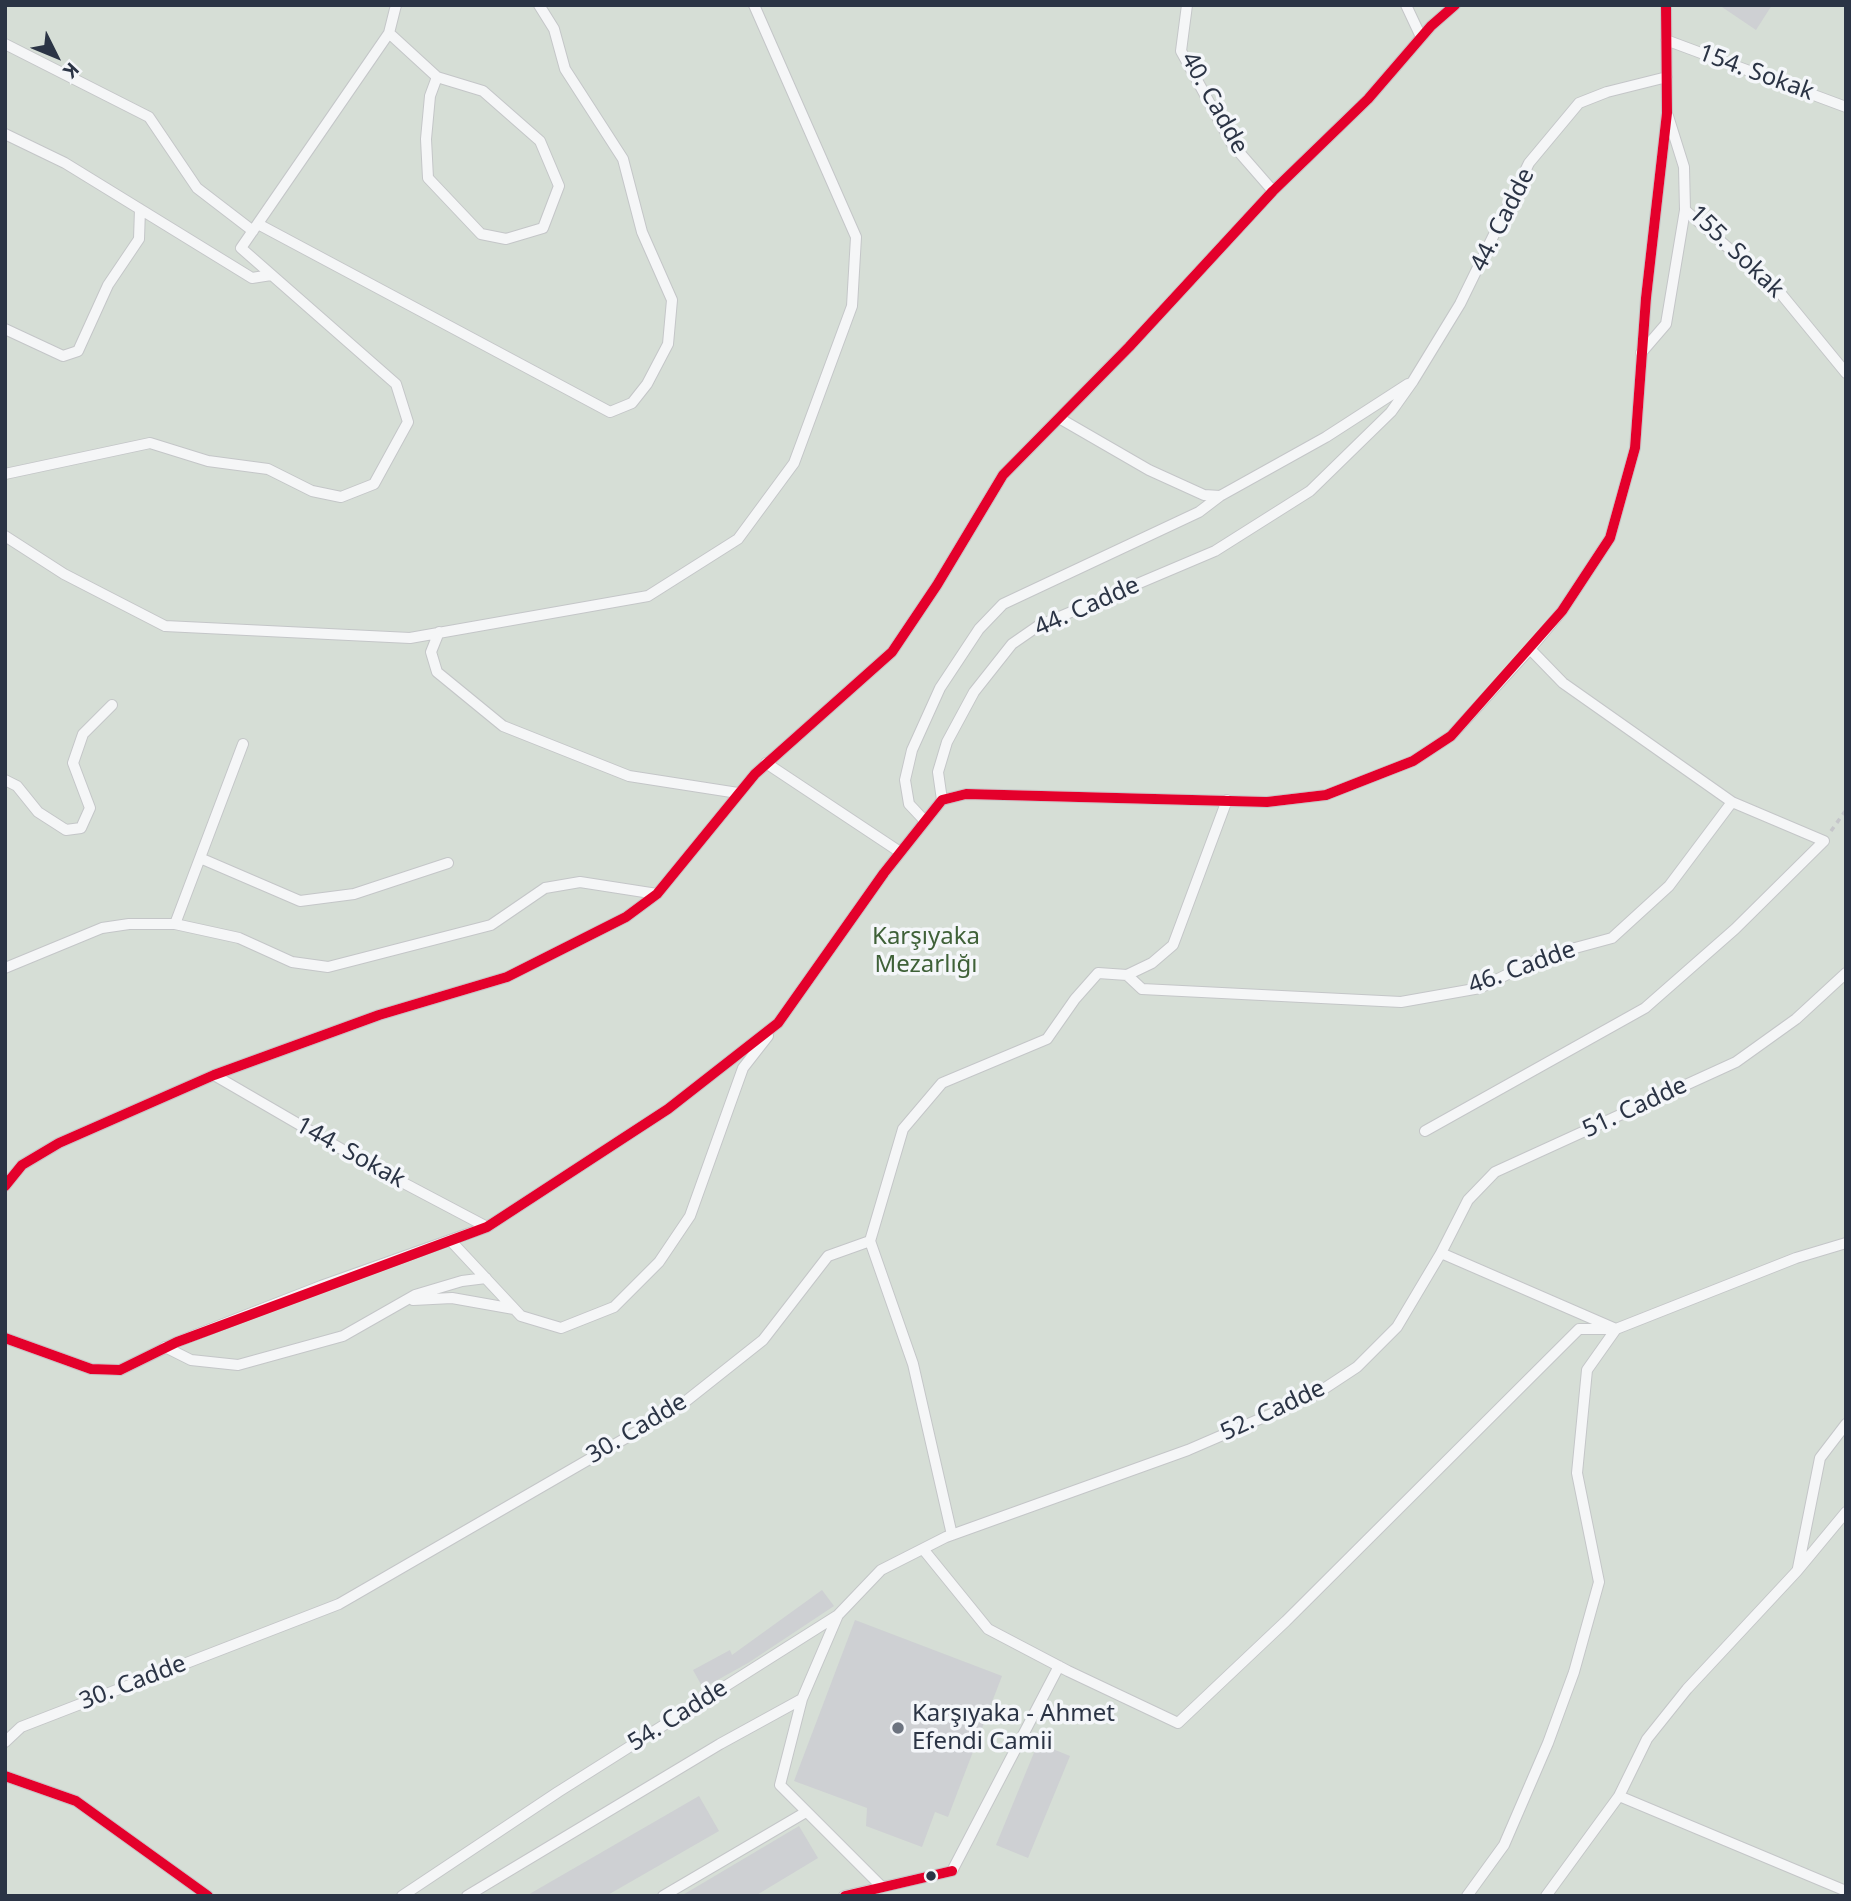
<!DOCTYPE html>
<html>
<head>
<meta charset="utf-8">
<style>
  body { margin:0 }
  #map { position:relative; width:1851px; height:1901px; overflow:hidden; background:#e6e8ea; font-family:"Noto Sans",sans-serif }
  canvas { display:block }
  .frame { position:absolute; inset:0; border:7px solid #2b3445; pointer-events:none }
  .north { position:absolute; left:21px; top:21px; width:70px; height:70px; -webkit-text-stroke:5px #f4f6f9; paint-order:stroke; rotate:133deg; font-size:19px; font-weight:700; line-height:28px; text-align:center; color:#2b3445 }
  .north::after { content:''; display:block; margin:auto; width:24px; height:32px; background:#2b3445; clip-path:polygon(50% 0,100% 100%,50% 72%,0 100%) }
</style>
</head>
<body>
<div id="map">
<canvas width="1851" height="1901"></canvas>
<div class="frame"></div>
<div class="north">K</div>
</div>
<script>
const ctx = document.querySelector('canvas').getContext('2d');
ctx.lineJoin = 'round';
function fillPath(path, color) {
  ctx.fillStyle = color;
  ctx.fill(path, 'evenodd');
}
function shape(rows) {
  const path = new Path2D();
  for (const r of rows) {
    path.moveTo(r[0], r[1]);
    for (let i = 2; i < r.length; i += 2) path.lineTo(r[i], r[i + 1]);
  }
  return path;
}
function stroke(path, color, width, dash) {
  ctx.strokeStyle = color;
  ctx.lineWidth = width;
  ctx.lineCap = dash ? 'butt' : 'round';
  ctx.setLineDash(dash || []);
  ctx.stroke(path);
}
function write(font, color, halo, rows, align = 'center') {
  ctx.font = font + ' "Noto Sans",sans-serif';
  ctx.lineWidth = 7;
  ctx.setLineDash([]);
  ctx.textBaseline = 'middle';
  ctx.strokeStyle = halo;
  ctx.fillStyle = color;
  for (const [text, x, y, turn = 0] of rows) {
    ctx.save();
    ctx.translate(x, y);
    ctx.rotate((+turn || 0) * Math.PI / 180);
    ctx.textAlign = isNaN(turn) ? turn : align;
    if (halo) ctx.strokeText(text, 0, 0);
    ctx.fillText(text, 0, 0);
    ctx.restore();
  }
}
const green = shape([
  [5,5,1846,5,1846,1896,5,1896]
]);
const building = shape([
  [1719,5,1772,5,1756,30],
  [822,1590,834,1606,748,1663,703,1688,693,1670,730,1650,732,1655],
  [855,1620,1002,1676,948,1817,935,1812,922,1847,866,1826,867,1808,794,1781],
  [1038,1743,1070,1756,1028,1858,996,1845],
  [699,1796,719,1831,606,1896,526,1896],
  [799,1826,818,1858,755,1896,681,1896]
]);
const path = shape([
  [1831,831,1846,810]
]);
const lane = shape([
  [1187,5,1181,51,1232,144,1273,191],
  [1406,5,1421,37],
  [389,33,437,77,483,91,540,141,559,186,543,228,506,239,481,234,428,178,426,139,430,96,437,77],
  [1666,40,1846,107],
  [5,44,149,117,197,188,253,231],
  [1668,116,1684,167,1685,210,1782,295,1846,373],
  [5,134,65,163,252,278,271,275],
  [258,224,610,412,632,403,647,384,668,344,672,300,642,232,623,159,565,69,554,29,539,5],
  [5,329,63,356,78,351,108,285,139,239,140,209],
  [1641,353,1666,324,1685,210],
  [1059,418,1149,470,1204,495,1220,496,1326,437,1408,384],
  [5,474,150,443,208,461,268,469,312,491,341,497,374,484,408,422,396,384,241,248,389,33,396,5],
  [5,536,64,574,165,626,410,638,648,596,738,539,794,463,852,306,856,237,754,5],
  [439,632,431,652,437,672,503,726,629,776,738,793],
  [766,763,900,852],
  [5,780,17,786,38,812,66,830,81,828,90,808,73,763,83,734,112,705],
  [942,800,966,794,1267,802,1326,795,1413,761,1451,736,1530,649,1562,611,1610,538,1635,448,1646,298,1667,113,1666,5],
  [942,800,938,772,947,742,974,692,1012,644,1038,626,1215,551,1310,491,1391,412,1413,381,1460,304,1529,163,1579,103,1607,92,1667,77],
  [1227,800,1173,945,1152,963,1127,975,1142,989,1401,1002,1480,988,1542,957,1612,938,1669,886,1732,802,1563,683,1530,649],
  [924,820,909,804,905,780,912,750,940,688,979,629,1003,604,1199,512,1220,496],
  [200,858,300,901,354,894,448,863],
  [175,924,243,744],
  [5,968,102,928,129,924,175,924,239,938,292,962,328,967,491,925,545,888,580,882,657,894],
  [214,1075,362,1161,487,1227],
  [1425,1131,1645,1008,1735,929,1824,841,1732,802],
  [5,1186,22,1165,59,1143,214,1075,379,1015,507,977,626,917,657,894,755,774,892,652,937,585,1003,475,1129,347,1273,191,1368,99,1431,26,1455,5],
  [450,1240,521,1316,561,1328,614,1307,659,1262,690,1216,743,1068,768,1036],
  [870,1241,913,1364,952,1535],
  [1441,1253,1468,1200,1495,1172,1736,1062,1796,1019,1846,973],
  [413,1300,452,1298,514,1309],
  [5,1338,91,1369,120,1370,177,1342,321,1286,487,1227,668,1109,778,1023,884,873,942,800],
  [165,1347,191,1360,238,1365,343,1336,415,1295,462,1281,486,1278],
  [923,1549,988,1629,1068,1671,1178,1723,1286,1621,1579,1329,1609,1329],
  [1798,1568,1820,1458,1846,1424],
  [802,1699,780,1785,882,1887],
  [5,1742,21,1727,339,1604,676,1409,763,1340,828,1256,870,1241,903,1129,942,1083,1047,1039,1075,999,1098,973,1127,975],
  [5,1776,76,1801,208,1896],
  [1619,1796,1846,1891],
  [402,1896,558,1792,838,1615,881,1570,946,1537,1188,1450,1313,1396,1357,1367,1397,1327,1441,1253,1616,1329,1796,1258,1846,1243],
  [467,1896,720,1744,802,1699,838,1615],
  [663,1896,806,1812],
  [844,1896,952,1871,1059,1666],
  [1467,1896,1504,1845,1548,1743,1574,1672,1599,1582,1577,1473,1587,1370,1616,1329],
  [1546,1896,1619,1796,1647,1739,1687,1689,1797,1571,1846,1512]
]);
const bus1 = shape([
  [5,1186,22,1165,59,1143,214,1075,379,1015,507,977,626,917,657,894,755,774,892,652,937,585,1003,475,1129,347,1273,191,1368,99,1431,26,1455,5],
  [5,1338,91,1369,120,1370,177,1342,487,1227,668,1109,778,1023,884,873,942,800,966,794,1267,802,1326,795,1413,761,1451,736,1562,611,1610,538,1635,448,1646,298,1667,113,1666,5],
  [5,1776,76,1801,208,1896],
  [845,1896,952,1871]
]);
const markers = [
  [898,1728,7,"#6c737f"],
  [931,1876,6,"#2b3445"]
];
const streetNames = [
  ["154. Sokak",1756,73,20],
  ["40. Cadde",1214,103,61],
  ["44. Cadde",1503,220,-63],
  ["155. Sokak",1736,252,44],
  ["44. Cadde",1087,607,-24],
  ["46. Cadde",1522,968,-20],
  ["51. Cadde",1635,1108,-25],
  ["144. Sokak",350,1153,29],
  ["52. Cadde",1273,1411,-25],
  ["30. Cadde",637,1429,-31],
  ["30. Cadde",133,1683,-21],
  ["54. Cadde",678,1716,-32]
];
const parkNames = [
  ["Karşıyaka",926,937],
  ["Mezarlığı",926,965]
];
const poiNames = [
  ["Karşıyaka - Ahmet",912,1714],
  ["Efendi Camii",912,1742]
];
fillPath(green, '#d6ded6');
fillPath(building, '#ced0d3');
stroke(lane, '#c4c6c8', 12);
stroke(path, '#c5c6ca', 3.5, [5, 5]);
stroke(lane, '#f5f6f7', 10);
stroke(bus1, '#e4002b', 10);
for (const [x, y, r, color] of markers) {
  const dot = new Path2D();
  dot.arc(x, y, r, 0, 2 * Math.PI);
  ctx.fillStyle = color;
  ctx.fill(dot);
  stroke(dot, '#f4f6f9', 2.5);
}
write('24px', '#2b3445', '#f4f6f9', streetNames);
write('24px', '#3f6138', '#f4f6f9', parkNames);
write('24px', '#2b3445', '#f4f6f9', poiNames, 'left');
</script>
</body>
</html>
